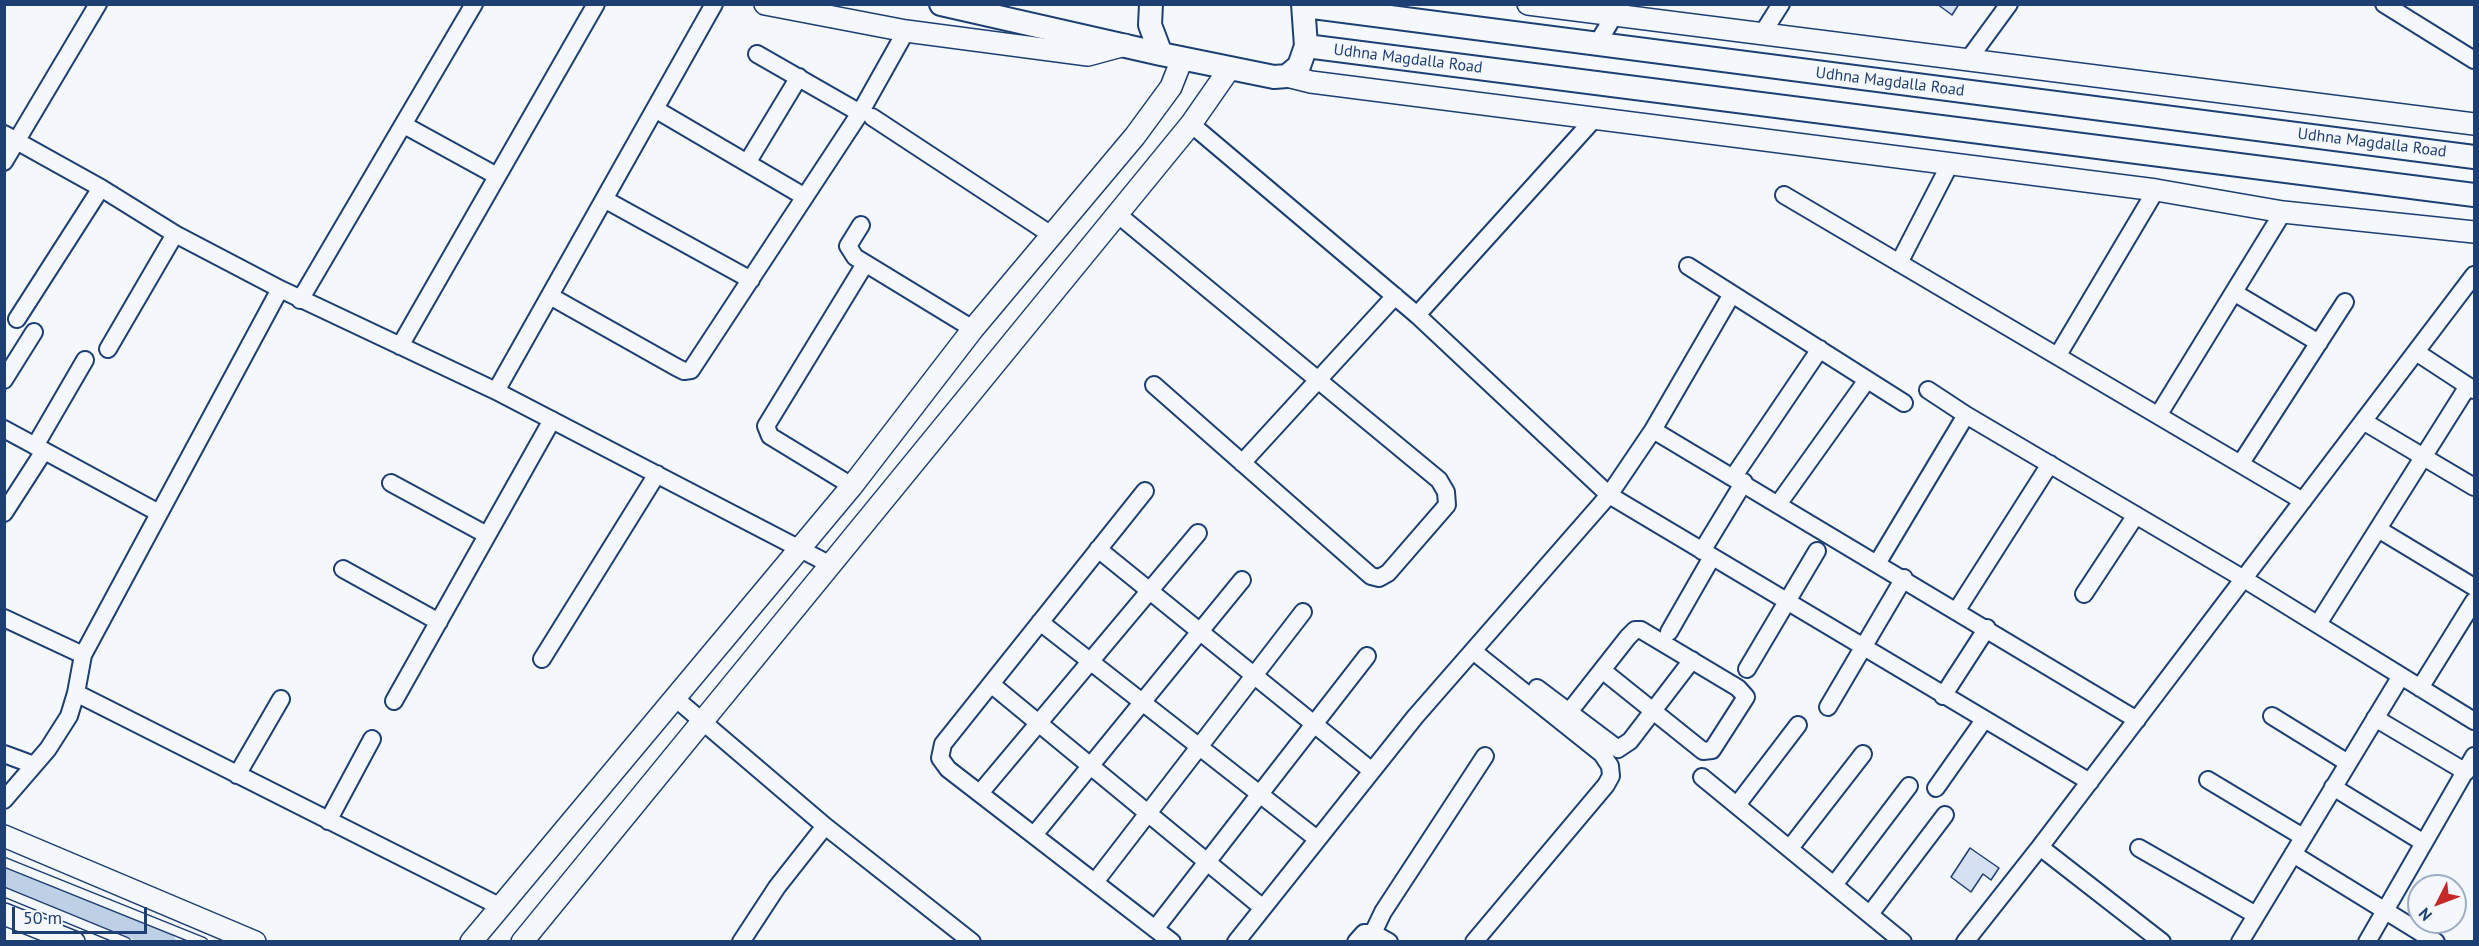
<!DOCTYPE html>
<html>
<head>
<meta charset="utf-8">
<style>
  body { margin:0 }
  #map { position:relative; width:2479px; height:946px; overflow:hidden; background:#f4f7fb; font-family:"PT Sans",sans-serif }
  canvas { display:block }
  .frame { position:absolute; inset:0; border:6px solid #1d3f73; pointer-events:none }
  .north { position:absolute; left:2407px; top:874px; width:60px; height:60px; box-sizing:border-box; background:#f4f7fb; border:2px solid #9eadc5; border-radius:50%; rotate:228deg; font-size:16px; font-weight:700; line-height:24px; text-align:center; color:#1d3f73 }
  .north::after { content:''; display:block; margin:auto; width:21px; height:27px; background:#c62828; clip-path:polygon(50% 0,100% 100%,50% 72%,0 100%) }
  .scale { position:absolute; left:12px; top:907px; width:135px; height:27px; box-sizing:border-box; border:3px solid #1d3f73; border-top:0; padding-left:8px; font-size:18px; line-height:21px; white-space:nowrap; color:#1d3f73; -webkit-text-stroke:4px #f4f7fb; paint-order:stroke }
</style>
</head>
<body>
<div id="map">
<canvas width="2479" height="946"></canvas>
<div class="frame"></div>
<div class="north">N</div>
<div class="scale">50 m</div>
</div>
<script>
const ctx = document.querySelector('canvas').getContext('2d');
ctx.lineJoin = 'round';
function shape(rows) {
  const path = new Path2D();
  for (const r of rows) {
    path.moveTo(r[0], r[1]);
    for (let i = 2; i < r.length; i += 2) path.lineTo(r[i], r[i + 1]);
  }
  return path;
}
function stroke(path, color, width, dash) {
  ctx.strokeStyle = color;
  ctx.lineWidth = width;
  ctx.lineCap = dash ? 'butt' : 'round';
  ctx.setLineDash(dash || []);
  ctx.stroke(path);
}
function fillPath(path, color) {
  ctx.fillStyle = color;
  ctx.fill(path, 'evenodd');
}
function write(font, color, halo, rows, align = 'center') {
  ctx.font = font + ' "PT Sans",sans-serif';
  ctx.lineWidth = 4.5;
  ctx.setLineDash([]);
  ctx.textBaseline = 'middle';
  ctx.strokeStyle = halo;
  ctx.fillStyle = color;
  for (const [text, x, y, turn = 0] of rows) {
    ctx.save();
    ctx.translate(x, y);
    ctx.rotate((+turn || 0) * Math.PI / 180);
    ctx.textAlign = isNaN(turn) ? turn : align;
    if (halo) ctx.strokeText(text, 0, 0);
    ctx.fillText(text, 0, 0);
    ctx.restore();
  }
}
const canal = shape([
  [4,876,166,942]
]);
const building = shape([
  [1937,4,1959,4,1952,15,1937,4],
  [1970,848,1999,868,1991,880,1983,874,1971,892,1951,877,1970,848]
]);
const service = shape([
  [4,862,203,942],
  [4,892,126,942]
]);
const minor = shape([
  [2384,4,2474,60],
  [1762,34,1781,4],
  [1597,44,1621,4],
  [757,54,860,113],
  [1968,60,2009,4],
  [655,109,805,197],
  [872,117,1053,236],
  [1191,124,1417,315,1609,495,2090,782],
  [404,125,497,176],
  [4,134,101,188,175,234,280,289],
  [4,162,98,4],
  [747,163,799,77],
  [1784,195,2303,501],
  [604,199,751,280],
  [1116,213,1439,480,1446,492,1447,505,1388,573,1379,578,1371,576,1154,385],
  [861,225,848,246,855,257,973,329],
  [1899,263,1950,164],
  [1688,266,1904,403],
  [2235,293,2319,343],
  [550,296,676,367,684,371,691,370,860,113,906,31],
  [300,300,474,4],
  [1417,315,1595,118],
  [17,319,101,188],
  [400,346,596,4],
  [108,349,175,234],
  [2416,352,2474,390],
  [2058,355,2156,190],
  [4,380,34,332],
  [1928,390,1966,415,2244,579,2474,721],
  [496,391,714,4],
  [2159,414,2283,212],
  [2363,421,2474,487],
  [4,429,159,513],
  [1653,430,2137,720],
  [35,446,85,360],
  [1242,463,1395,296],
  [2241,463,2345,302],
  [1734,476,1820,349],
  [391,483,487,535],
  [852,486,770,436,766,426,865,264],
  [1145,491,943,744,940,758,948,769,1172,942],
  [1779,503,1867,380],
  [4,513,44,451],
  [2378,529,2474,587],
  [1098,549,1372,771],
  [1702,551,1744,482],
  [1878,562,1966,415],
  [343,569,439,622],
  [2084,594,2136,515],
  [1957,610,2050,464],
  [4,618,83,655,280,289,496,391,829,564],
  [1040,622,1317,839],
  [2318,624,2468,386],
  [1669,632,1712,557],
  [1473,651,1602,754,1610,766,1611,776,1606,785,1474,942],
  [542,659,657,474],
  [1747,669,1817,551],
  [991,684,1263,908],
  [1537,688,1618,749,1630,741,1692,660],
  [2420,688,2474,601],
  [76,693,499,906],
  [1943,696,1987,628],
  [675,698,825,826,972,942],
  [394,701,552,420],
  [1828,707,1904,578],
  [1569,712,1628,637,1635,630,1641,630,1738,688,1746,697,1712,750,1703,751,1602,670],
  [2272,716,2348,763],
  [2375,718,2466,772],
  [4,754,34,765],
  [237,775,281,699],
  [1702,777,1903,942],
  [2208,780,2303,837],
  [2333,787,2424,843],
  [1936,788,1984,720],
  [980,793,1198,533],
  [4,800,48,749,69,716,76,693,83,655],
  [1737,805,1798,725],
  [328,821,372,739],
  [1034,835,1242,580],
  [2040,847,2162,942],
  [1790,848,1863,754],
  [2139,848,2256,915],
  [2293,854,2436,942],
  [1095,882,1303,612],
  [1834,885,1909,786],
  [1870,914,1945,815],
  [1155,929,1367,656],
  [1373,933,1383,912,1485,756],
  [741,942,777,887,825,826],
  [1236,942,1415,717,1609,495,1653,430,1732,294],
  [1356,942,1364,933,1373,933,1389,942],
  [1965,942,2040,847,2474,275],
  [2240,942,2401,676],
  [2367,942,2474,756]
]);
const tertiary = shape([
  [765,4,906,31,1088,55,1125,45],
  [1528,4,2474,124],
  [1287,76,1311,82,2156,190,2283,212,2474,232],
  [4,836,255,942],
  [4,914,74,942],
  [471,942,852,486,973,329,1135,136,1171,87,1182,59],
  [522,942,1191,124,1230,68]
]);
const secondary = shape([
  [941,4,1161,54],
  [1151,4,1150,25,1161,54,1274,77,1287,76,1299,66,1306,46,1303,4],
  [1305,6,2474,157],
  [1306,46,2474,195]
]);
const streetNames = [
  ["Udhna Magdalla Road",1408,59,7],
  ["Udhna Magdalla Road",1890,82,7],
  ["Udhna Magdalla Road",2372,143,7]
];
stroke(canal, '#bed0e5', 20);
fillPath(building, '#d5e0f0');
stroke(building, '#1d3f73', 1.5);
stroke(service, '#1d3f73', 11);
stroke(minor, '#1d3f73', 20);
stroke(tertiary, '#1d3f73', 24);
stroke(secondary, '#1d3f73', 26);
stroke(service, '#f4f7fb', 8);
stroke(minor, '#f4f7fb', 16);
stroke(tertiary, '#f4f7fb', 21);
stroke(secondary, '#f4f7fb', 22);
write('16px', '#1d3f73', '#f4f7fb', streetNames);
</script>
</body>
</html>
